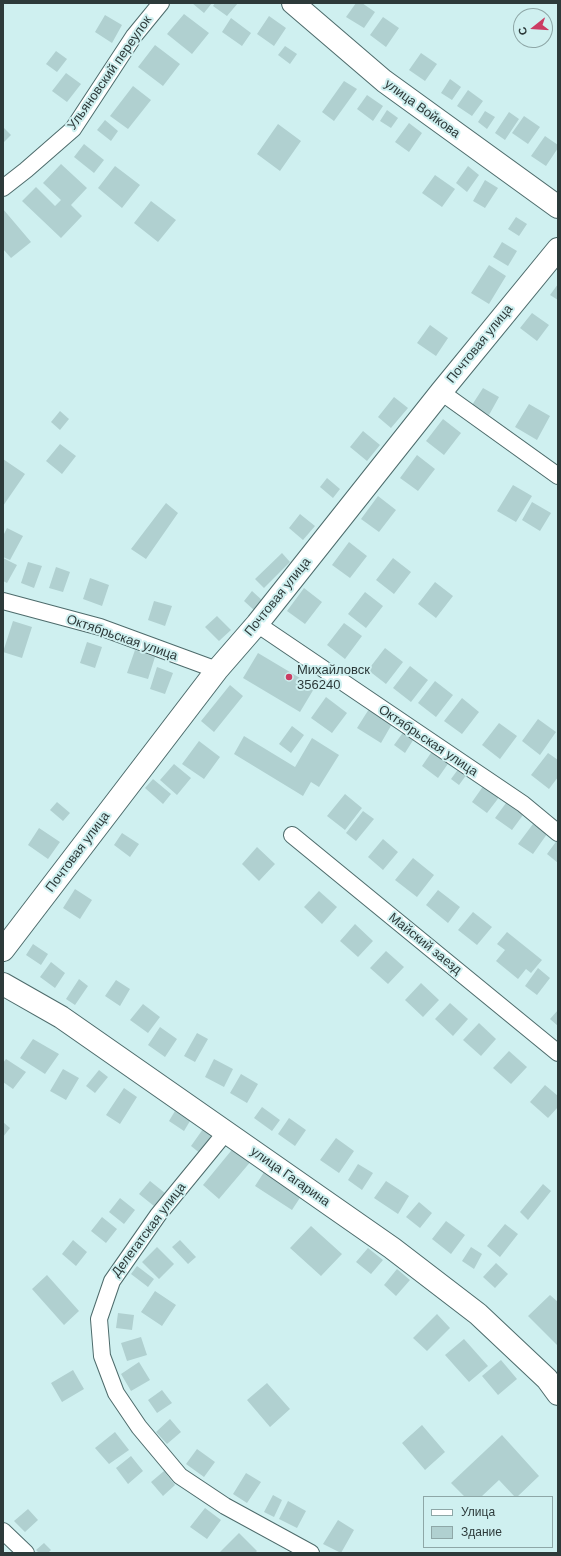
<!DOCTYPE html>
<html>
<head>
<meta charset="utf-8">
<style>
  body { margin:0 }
  #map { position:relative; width:561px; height:1556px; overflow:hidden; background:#cff0f0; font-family:Arial,sans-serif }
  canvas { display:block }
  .frame { position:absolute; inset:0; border:4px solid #2d3a3a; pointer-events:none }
  .legend { position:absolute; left:423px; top:1496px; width:130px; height:52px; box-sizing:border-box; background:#cff0f0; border:1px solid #8ea7a7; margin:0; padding:5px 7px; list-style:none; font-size:12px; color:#2d3a3a }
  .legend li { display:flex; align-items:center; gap:8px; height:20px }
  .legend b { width:20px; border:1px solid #8ea7a7 }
  .north { position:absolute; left:513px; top:8px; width:40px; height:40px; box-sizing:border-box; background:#cff0f0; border:1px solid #8ea7a7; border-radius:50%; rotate:253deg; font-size:11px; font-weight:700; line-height:16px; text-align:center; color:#2d3a3a }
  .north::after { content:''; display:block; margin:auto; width:14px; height:18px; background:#cb3c63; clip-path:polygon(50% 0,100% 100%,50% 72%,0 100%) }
</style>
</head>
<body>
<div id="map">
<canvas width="561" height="1556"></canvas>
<div class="frame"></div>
<ul class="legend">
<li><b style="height:5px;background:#fff"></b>Улица</li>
<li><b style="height:11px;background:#b0d0d0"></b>Здание</li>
</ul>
<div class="north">С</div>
</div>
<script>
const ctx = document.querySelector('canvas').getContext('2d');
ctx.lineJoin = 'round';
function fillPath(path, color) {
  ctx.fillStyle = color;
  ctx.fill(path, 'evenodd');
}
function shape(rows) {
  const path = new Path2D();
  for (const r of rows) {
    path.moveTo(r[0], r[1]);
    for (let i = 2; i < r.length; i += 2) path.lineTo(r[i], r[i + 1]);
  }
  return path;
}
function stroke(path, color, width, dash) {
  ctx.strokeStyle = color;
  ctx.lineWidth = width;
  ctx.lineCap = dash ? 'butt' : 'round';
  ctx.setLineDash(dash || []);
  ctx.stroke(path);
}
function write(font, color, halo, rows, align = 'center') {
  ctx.font = font + ' Arial,sans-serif';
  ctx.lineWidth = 4;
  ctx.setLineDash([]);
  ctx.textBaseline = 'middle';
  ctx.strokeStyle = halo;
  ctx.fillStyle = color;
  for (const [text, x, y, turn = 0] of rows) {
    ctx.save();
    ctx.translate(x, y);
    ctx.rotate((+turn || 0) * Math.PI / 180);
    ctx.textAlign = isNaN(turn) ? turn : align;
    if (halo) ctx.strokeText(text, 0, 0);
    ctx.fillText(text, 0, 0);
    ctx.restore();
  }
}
const building = shape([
  [192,3,212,3,204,13],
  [215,3,238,3,227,16,213,6],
  [356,3,362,3,375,12,364,28,346,17],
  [184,14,209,33,192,54,167,34],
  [105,15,122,25,112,43,95,32],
  [269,16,286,28,274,46,257,34],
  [383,17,399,28,386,47,370,35],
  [231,18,251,33,242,46,222,32],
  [155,45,180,64,163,86,138,67],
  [285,46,297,54,290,64,278,55],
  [56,51,67,59,57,72,46,64],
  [421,53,437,64,425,81,409,70],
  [66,73,81,84,67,102,52,91],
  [450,79,461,87,452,100,441,93],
  [344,81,357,89,334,121,322,112],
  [133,86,151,100,128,129,110,116],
  [468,90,483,101,472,116,457,106],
  [367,95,383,106,373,121,357,109],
  [387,110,398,118,391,128,380,121],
  [485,111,495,117,487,129,478,122],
  [509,112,519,119,505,140,495,133],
  [524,116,540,127,528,144,512,133],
  [105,120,118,131,111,141,97,130],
  [409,123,422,133,409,152,395,142],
  [278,124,301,141,280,171,257,154],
  [3,127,11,135,3,143],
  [545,136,558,145,558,148,546,166,531,156],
  [84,144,104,160,94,173,74,157],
  [61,164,87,188,71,205,82,216,61,238,22,201,36,187,55,206,61,200,43,183],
  [115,166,140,185,122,208,98,188],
  [468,166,479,175,467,192,456,183],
  [435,175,455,189,442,207,422,193],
  [485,180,498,188,485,208,473,201],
  [151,201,176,220,158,242,134,223],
  [3,209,31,242,11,258,3,249],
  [516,217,527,224,519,236,508,229],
  [502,242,517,251,508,266,493,257],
  [489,265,506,276,489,304,471,293],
  [558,284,558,300,550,295],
  [532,313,549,325,537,341,520,328],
  [430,325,448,338,436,356,417,343],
  [483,388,499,397,489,415,472,405],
  [394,397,408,408,391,428,378,417],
  [529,404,550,416,537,440,515,427],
  [60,411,69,419,60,430,51,422],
  [443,419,461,433,444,455,426,441],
  [363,431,380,445,367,461,350,447],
  [60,444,76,456,62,474,46,461],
  [417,455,435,469,418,491,400,478],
  [3,459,25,474,3,506],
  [327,478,340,489,333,498,320,487],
  [513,485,532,496,516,522,497,511],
  [378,496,396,510,379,532,361,519],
  [532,502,551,513,540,531,522,520],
  [166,503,178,513,146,559,131,549],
  [300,514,315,526,303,540,289,528],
  [7,528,23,536,10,560,3,557,3,536],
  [349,542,367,556,350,578,332,565],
  [282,553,290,562,264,588,255,579],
  [3,558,17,565,7,583,3,581],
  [393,558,411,572,394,594,376,580],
  [28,562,42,566,34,588,21,583],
  [56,567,70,572,63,592,49,588],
  [90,578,109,585,102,606,83,599],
  [435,582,453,596,436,618,418,604],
  [304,588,322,602,305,624,287,611],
  [252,591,263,601,255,611,244,601],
  [365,592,383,606,366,628,348,614],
  [154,601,172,606,165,626,148,620],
  [217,616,231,630,219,641,205,627],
  [13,621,32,627,22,658,3,652],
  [344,623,362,636,345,659,327,645],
  [87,642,102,647,95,668,80,663],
  [385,648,403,662,386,684,368,670],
  [135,650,155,657,148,679,127,673],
  [258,653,315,687,300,712,243,678],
  [410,666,428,680,411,702,393,688],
  [157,667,173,673,165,694,150,689],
  [435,681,453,695,436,717,418,703],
  [230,685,243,696,214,732,201,721],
  [326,697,347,713,332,733,311,718],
  [462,698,479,712,462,734,444,721],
  [369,709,392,724,381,743,357,728],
  [538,719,556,732,540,755,522,741],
  [499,723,517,736,500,759,482,745],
  [292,726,304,735,291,753,279,744],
  [407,727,417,734,405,753,394,745],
  [244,736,295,767,312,738,339,755,319,787,311,782,303,796,234,754],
  [199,741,220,757,204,779,182,764],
  [435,747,452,758,438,778,422,766],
  [548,753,558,760,558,777,549,789,531,775],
  [174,764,191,778,177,795,160,780],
  [462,764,470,770,459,785,451,779],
  [153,779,171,794,163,804,145,788],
  [484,785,500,796,487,813,472,802],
  [345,794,362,808,345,830,327,816],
  [57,802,70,813,63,821,50,810],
  [506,803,523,815,512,830,495,818],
  [363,811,374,819,356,841,346,833],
  [533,824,547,834,533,854,518,844],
  [39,828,60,842,48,859,28,845],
  [122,833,139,844,130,857,114,845],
  [383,839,398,852,383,870,368,857],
  [558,839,558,863,547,854],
  [257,847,275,864,259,881,242,864],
  [413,858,434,875,417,897,395,880],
  [75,889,92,900,80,919,63,908],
  [438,890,460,907,448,923,426,905],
  [319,891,337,907,322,924,304,907],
  [473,912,492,927,477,945,458,930],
  [355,924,373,941,358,957,340,941],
  [507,932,542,960,531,973,526,969,518,979,496,961,505,950,497,944],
  [33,944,48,954,41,965,26,955],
  [386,951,404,967,388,984,370,968],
  [51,962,65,973,55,988,40,977],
  [538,968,550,978,537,995,525,986],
  [79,979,88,986,75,1005,66,999],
  [116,980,130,989,120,1006,105,996],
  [421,983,439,1000,423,1017,405,1000],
  [450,1003,468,1019,453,1036,435,1019],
  [143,1004,160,1017,148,1033,130,1020],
  [558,1010,558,1026,550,1019],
  [479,1023,496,1039,481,1056,463,1040],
  [160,1027,177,1039,165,1057,148,1045],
  [197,1033,208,1039,195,1062,184,1056],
  [33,1039,59,1054,45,1074,20,1058],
  [509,1051,527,1067,511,1084,493,1068],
  [6,1059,26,1072,13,1089,3,1082,3,1063],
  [214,1059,233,1069,224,1087,205,1077],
  [63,1069,79,1078,66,1100,50,1091],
  [99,1070,108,1077,95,1093,86,1086],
  [241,1074,258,1084,247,1103,230,1093],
  [545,1085,558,1096,558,1107,548,1118,530,1102],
  [124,1088,137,1097,120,1124,106,1115],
  [262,1107,280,1120,272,1131,254,1118],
  [175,1111,190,1121,184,1131,169,1121],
  [289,1118,306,1130,295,1146,278,1134],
  [3,1122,10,1128,3,1137],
  [203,1129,213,1137,201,1154,191,1146],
  [336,1138,354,1151,339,1173,320,1160],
  [235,1146,252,1160,219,1199,203,1185],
  [358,1164,373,1173,362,1190,348,1180],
  [268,1166,305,1190,292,1210,255,1186],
  [150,1181,165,1193,154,1206,139,1194],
  [386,1181,409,1196,398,1214,374,1198],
  [543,1184,551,1191,528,1220,520,1212],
  [120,1198,135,1210,124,1224,109,1212],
  [419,1202,432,1213,420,1228,406,1217],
  [102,1217,117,1229,106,1243,91,1231],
  [446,1221,465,1235,451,1254,432,1239],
  [505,1224,518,1234,500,1257,487,1246],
  [311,1226,342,1254,321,1276,290,1248],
  [73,1240,87,1252,76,1266,62,1254],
  [180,1240,196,1257,188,1264,172,1247],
  [157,1247,174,1264,159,1279,142,1262],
  [471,1247,482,1254,474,1269,462,1261],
  [368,1248,383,1260,371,1274,356,1262],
  [496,1263,508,1274,495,1288,483,1277],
  [137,1266,154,1279,148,1287,131,1274],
  [397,1269,410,1280,396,1296,384,1285],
  [47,1275,79,1311,64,1325,32,1289],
  [155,1291,176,1305,162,1326,141,1312],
  [550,1295,558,1302,558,1346,528,1316],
  [118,1313,134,1315,132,1330,116,1328],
  [437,1314,450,1328,427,1351,413,1338],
  [141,1337,147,1355,127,1361,121,1343],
  [464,1339,488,1366,469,1382,445,1355],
  [501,1360,517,1379,498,1395,482,1376],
  [139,1362,150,1380,131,1391,121,1374],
  [73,1370,84,1389,62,1402,51,1383],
  [267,1383,290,1409,270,1427,247,1400],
  [162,1390,172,1403,157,1413,148,1400],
  [170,1419,181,1432,167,1444,156,1432],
  [422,1425,445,1452,425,1470,402,1443],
  [115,1432,129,1450,109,1464,95,1448],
  [502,1435,539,1476,517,1497,515,1497,499,1480,481,1497,465,1497,451,1483],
  [197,1449,215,1462,204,1477,186,1464],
  [131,1456,143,1471,128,1484,116,1468],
  [164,1471,175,1485,163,1496,151,1482],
  [246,1473,261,1482,247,1503,233,1494],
  [273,1495,282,1500,274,1517,264,1512],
  [288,1501,306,1511,297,1528,279,1519],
  [205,1508,221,1520,207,1539,190,1527],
  [28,1509,38,1520,25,1532,14,1521],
  [338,1520,354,1530,341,1553,323,1544],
  [239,1533,257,1551,255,1553,221,1553,220,1552],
  [44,1543,51,1550,48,1553,39,1553,36,1550]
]);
const street = shape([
  [3,188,26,170,73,129,134,36,161,3],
  [441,392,558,476],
  [3,601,100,627,217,670],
  [257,624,523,804,558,833],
  [292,835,558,1053],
  [226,1132,158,1215,112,1281,99,1319,102,1356,116,1393,139,1427,180,1476,225,1506,311,1553],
  [3,1531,26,1553]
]);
const secondary = shape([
  [293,3,384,81,558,207],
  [3,950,217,670,257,624,441,392,558,249],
  [3,984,61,1017,392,1248,478,1314,547,1379,558,1394]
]);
const markers = [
  [289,677,4,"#cb3c63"]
];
const streetNames = [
  ["Ульяновский переулок",110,73,-55],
  ["улица Войкова",422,109,36],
  ["Почтовая улица",480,344,-51],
  ["Почтовая улица",278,597,-51],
  ["Октябрьская улица",122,638,19],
  ["Октябрьская улица",428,741,34],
  ["Почтовая улица",78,852,-53],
  ["Майский заезд",425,944,39],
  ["улица Гагарина",290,1177,35],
  ["Делегатская улица",149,1230,-53]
];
const poiNames = [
  ["Михайловск",297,670],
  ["356240",297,685]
];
fillPath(building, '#b0d0d0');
stroke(street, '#4d6b6b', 18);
stroke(secondary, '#4d6b6b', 24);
stroke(street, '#fff', 16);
stroke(secondary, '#fff', 22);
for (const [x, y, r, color] of markers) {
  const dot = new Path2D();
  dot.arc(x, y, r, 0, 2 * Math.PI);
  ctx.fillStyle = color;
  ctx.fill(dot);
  stroke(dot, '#cff0f0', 1.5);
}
write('13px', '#2d3a3a', '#cff0f0', streetNames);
write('13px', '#2d3a3a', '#cff0f0', poiNames, 'left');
</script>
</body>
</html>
